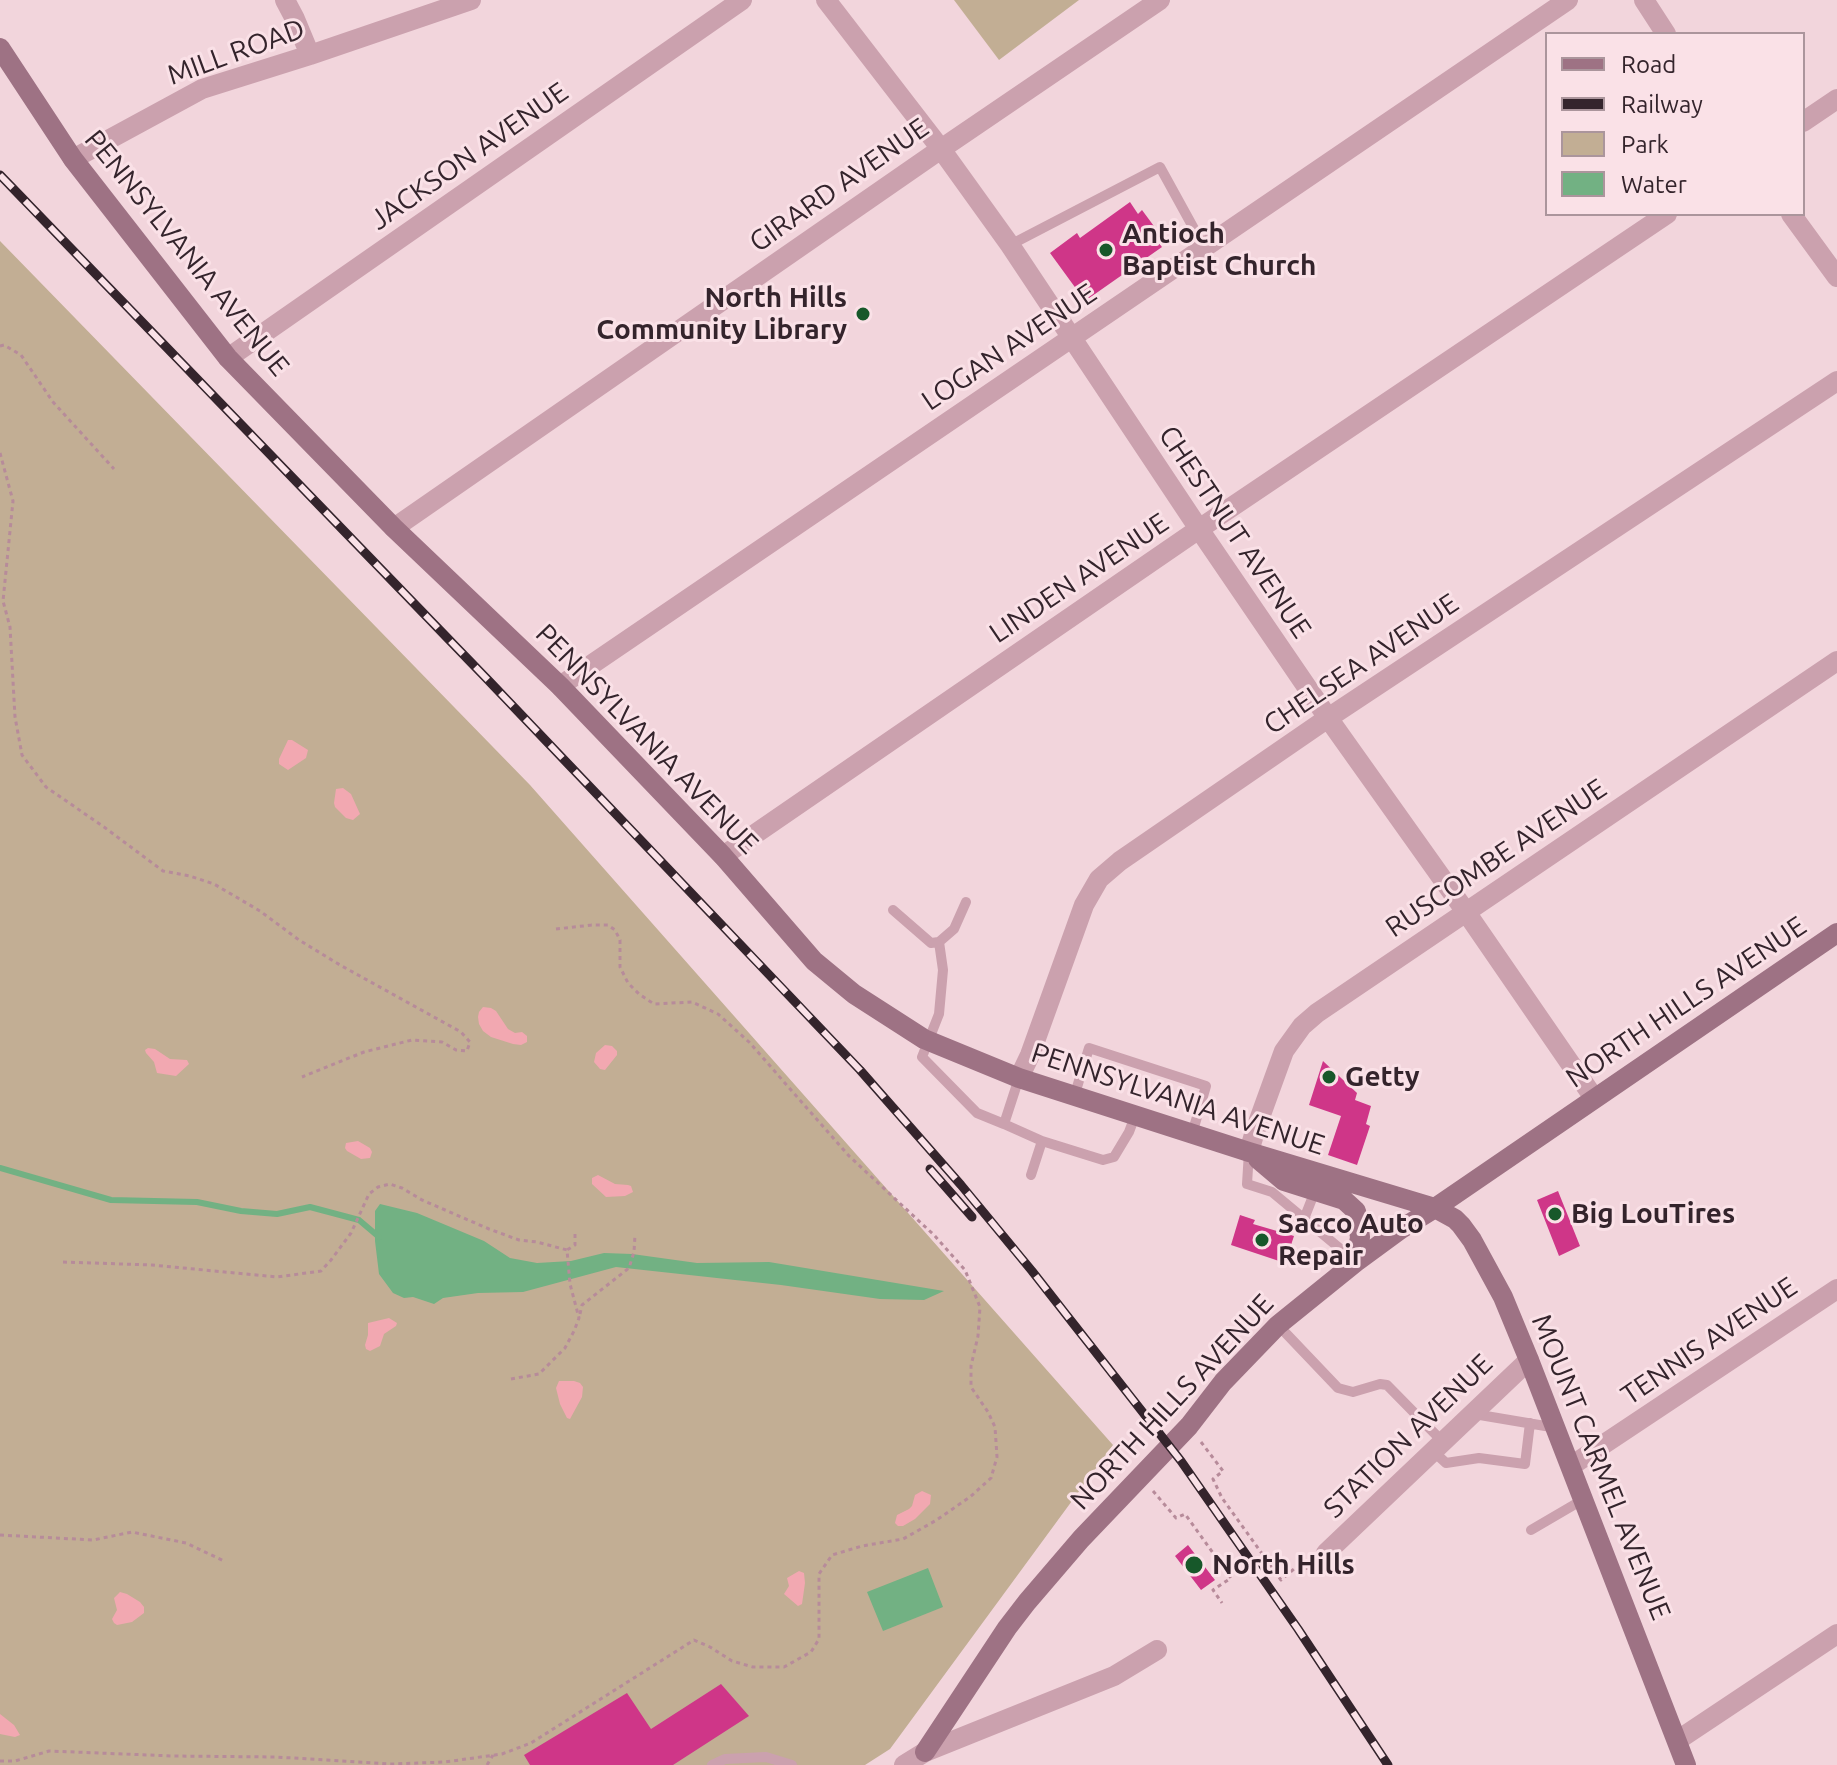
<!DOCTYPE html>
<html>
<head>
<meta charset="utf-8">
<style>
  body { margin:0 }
  #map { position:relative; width:1837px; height:1765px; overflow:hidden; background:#f2d5dc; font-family:Ubuntu,sans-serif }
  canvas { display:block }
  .legend { position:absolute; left:1545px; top:32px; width:260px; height:184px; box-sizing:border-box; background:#fae1e7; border:2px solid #ab959c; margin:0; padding:10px 14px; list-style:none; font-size:24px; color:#34242c }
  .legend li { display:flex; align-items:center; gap:16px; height:40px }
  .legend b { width:40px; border:2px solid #ab959c }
</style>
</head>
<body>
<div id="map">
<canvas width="1837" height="1765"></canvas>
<ul class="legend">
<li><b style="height:10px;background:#9e7284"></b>Road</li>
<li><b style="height:10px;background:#34242c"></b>Railway</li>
<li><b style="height:22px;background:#c2ae94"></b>Park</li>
<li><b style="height:22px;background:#72b183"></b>Water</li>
</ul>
</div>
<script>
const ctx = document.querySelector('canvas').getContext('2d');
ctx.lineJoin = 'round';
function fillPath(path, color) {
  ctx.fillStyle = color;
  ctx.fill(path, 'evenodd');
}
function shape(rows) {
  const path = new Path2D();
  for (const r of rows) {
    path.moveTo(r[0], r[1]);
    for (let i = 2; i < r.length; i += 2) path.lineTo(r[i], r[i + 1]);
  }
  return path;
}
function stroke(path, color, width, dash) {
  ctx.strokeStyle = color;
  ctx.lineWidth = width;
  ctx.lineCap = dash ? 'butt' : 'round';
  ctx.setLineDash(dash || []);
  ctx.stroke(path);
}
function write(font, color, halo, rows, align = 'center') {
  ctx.font = font + ' Ubuntu,sans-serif';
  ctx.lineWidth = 6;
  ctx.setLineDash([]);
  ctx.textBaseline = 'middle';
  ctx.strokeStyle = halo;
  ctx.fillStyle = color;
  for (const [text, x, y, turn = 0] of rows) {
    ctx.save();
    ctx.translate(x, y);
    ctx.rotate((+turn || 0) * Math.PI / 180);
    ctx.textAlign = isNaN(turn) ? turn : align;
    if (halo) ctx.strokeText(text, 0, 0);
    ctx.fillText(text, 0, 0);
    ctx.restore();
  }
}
const green = shape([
  [954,0,1079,0,999,60],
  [0,241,530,785,1113,1445,890,1749,865,1765,0,1765]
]);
const sand = shape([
  [288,740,292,740,308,750,306,758,288,770,279,764,279,759],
  [343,788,351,794,360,814,353,820,346,818,335,807,334,803,336,789],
  [483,1007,491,1008,496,1011,508,1029,515,1033,522,1032,527,1036,527,1042,521,1045,513,1044,491,1037,483,1031,479,1024,478,1017,479,1012],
  [605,1045,612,1046,617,1051,617,1055,605,1070,600,1069,594,1062,596,1053],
  [148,1048,155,1049,170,1059,187,1060,189,1064,176,1076,157,1073,154,1062,146,1053,145,1050],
  [358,1141,370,1148,372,1152,370,1158,361,1159,347,1151,345,1148,346,1143],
  [598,1175,615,1184,628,1185,631,1186,633,1192,625,1196,606,1197,592,1184,592,1178],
  [389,1318,397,1323,396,1326,384,1334,380,1346,370,1351,366,1349,365,1345,368,1335,368,1323],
  [559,1381,574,1381,580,1383,583,1387,582,1397,570,1419,567,1418,560,1404,556,1388],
  [922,1491,931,1495,930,1504,915,1519,903,1526,898,1526,895,1523,897,1515,909,1509,912,1506,915,1495],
  [799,1571,804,1573,805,1583,802,1604,798,1606,784,1594,789,1586,787,1578],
  [120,1592,127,1594,140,1602,144,1607,144,1613,132,1622,117,1625,114,1623,112,1619,117,1610,114,1598],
  [0,1714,14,1725,20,1735,15,1737,0,1734]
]);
const water = shape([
  [380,1204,417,1213,484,1241,510,1258,537,1263,571,1261,604,1253,632,1254,697,1263,769,1262,944,1291,924,1300,880,1299,781,1285,616,1267,523,1292,478,1293,443,1298,434,1304,413,1297,404,1298,393,1293,379,1274,375,1241,375,1211],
  [928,1568,943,1607,883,1631,867,1592]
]);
const stream = shape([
  [0,1168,111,1200,197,1202,241,1211,277,1214,310,1207,359,1220,379,1237]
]);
const building = shape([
  [1130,202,1138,214,1142,210,1162,237,1157,241,1162,247,1085,301,1050,253,1077,233,1080,238],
  [1323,1061,1357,1093,1355,1100,1371,1106,1366,1124,1370,1126,1357,1165,1328,1155,1341,1116,1309,1105],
  [1558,1191,1580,1246,1559,1256,1537,1200],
  [1240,1215,1255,1220,1253,1224,1294,1236,1285,1263,1231,1245],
  [1188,1545,1215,1580,1201,1590,1175,1556],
  [721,1684,749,1716,673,1765,530,1765,524,1755,627,1693,651,1729]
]);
const path = shape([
  [0,346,4,345,21,355,53,402,114,469],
  [0,453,13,501,3,601,10,627,15,717,22,755,46,787,104,827,163,871,190,876,214,884,260,911,299,940,340,965,461,1032,470,1042,467,1051,456,1050,442,1042,412,1040,364,1052,302,1077],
  [556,929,592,925],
  [63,1262,152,1265,277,1277,321,1271,331,1260,351,1233,369,1194,378,1187,390,1184,402,1188,422,1200,489,1229,519,1240,537,1242,567,1250],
  [580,1314,582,1305,629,1268,634,1252,635,1235],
  [511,1379,539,1374,565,1348,574,1331,579,1318,570,1284,567,1250,575,1245,575,1232],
  [1201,1442,1223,1471,1213,1479,1222,1498,1281,1580,1294,1569,1312,1568],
  [1153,1491,1176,1518,1185,1514,1231,1578,1213,1590,1222,1603],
  [0,1535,93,1540,132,1532,186,1543,224,1561],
  [0,1761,15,1761,49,1751,173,1756,276,1757,392,1764,445,1762,502,1754,531,1743,694,1640,710,1647,732,1661,753,1667,784,1667,811,1652,819,1639,819,1574,832,1555,862,1546,903,1539,935,1521,970,1497,991,1478,997,1457,995,1427,988,1412,971,1387,971,1366,978,1336,980,1307,965,1270,934,1235,849,1156,749,1042,718,1014,692,1002,654,1004,639,994,628,983,620,967,620,940,615,930,608,925,591,925],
  [487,1765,493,1755]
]);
const lane = shape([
  [1010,245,1160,167,1204,247],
  [893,910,931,943,939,942,954,929,966,902],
  [939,942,943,970,939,1014,922,1057,977,1113,1004,1124],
  [1019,1078,1004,1124,1042,1141,1103,1160,1114,1157,1129,1132,1135,1116],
  [1074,1097,1089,1048,1206,1086,1192,1134],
  [1249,1152,1247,1184,1272,1192,1355,1261],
  [1031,1175,1042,1141],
  [1304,1219,1315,1191],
  [1278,1325,1338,1388,1353,1392,1380,1384,1387,1385,1443,1442],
  [1474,1414,1557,1428],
  [1433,1451,1446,1463,1479,1458,1525,1464,1530,1423],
  [1531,1530,1584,1499],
  [712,1765,725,1759,766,1757,792,1765]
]);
const street = shape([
  [285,0,295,19,310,55],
  [826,0,941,149,1010,245,1199,529,1328,718,1466,912,1594,1098],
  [1644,0,1666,34],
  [1803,122,1837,99],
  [73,159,202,89,310,55,471,0],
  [1791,214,1837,277],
  [228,358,742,0],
  [394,528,941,149,1160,0],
  [560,686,1568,0],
  [723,856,1199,529,1667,214],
  [1019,1078,1030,1055,1084,905,1099,879,1120,861,1328,718,1837,381],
  [1249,1152,1255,1131,1284,1051,1302,1026,1317,1013,1837,661],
  [1571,1466,1837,1289],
  [1326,1553,1529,1360],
  [1678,1740,1837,1634],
  [904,1765,925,1752,1114,1676,1157,1650]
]);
const secondary = shape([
  [0,48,73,159,228,358,394,528,560,686,723,856,814,961,854,994,924,1039,1019,1078,1249,1152,1435,1208,1455,1219,1461,1225,1472,1240,1503,1297,1529,1360,1686,1765],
  [1258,1159,1284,1181,1344,1200,1356,1211,1360,1237,1356,1262],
  [925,1752,1007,1628,1027,1602,1081,1539,1189,1426,1223,1382,1278,1325,1356,1262,1401,1229,1435,1208,1837,933]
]);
const rail = shape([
  [0,175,488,680,860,1070,961,1185,1032,1271,1181,1461,1298,1629,1388,1765],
  [930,1169,972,1217]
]);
const markers = [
  [1106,250,8,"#17582a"],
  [863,314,8,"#17582a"],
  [1329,1077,8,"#17582a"],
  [1555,1214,8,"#17582a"],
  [1262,1240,8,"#17582a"],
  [1194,1565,10,"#17582a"]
];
const streetNames = [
  ["MILL ROAD",236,52,-20],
  ["JACKSON AVENUE",469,156,-35],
  ["GIRARD AVENUE",839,185,-35],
  ["PENNSYLVANIA AVENUE",187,253,51],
  ["LOGAN AVENUE",1009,347,-34],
  ["CHESTNUT AVENUE",1235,532,56],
  ["LINDEN AVENUE",1079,578,-34],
  ["CHELSEA AVENUE",1361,664,-34],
  ["PENNSYLVANIA AVENUE",647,739,46],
  ["RUSCOMBE AVENUE",1496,858,-34],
  ["NORTH HILLS AVENUE",1686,1002,-34],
  ["PENNSYLVANIA AVENUE",1178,1099,18],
  ["TENNIS AVENUE",1709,1341,-34],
  ["NORTH HILLS AVENUE",1172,1402,-47],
  ["STATION AVENUE",1408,1436,-44],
  ["MOUNT CARMEL AVENUE",1601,1467,68]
];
const poiNames = [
  ["Antioch",1122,234],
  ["Baptist Church",1122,266],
  ["North Hills",847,298,"right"],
  ["Community Library",847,330,"right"],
  ["Getty",1345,1077],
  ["Big LouTires",1571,1214],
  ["Sacco Auto",1278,1224],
  ["Repair",1278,1256],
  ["North Hills",1212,1565]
];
fillPath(green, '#c2ae94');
fillPath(sand, '#f2a8b1');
fillPath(water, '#72b183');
stroke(stream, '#72b183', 6);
fillPath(building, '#cf3688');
stroke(path, '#b78b9a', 3, [4, 4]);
stroke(lane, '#cba1ae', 10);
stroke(street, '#cba1ae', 20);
stroke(secondary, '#9e7284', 20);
stroke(rail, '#34242c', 9);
stroke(rail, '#fae1e7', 6, [18]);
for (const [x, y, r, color] of markers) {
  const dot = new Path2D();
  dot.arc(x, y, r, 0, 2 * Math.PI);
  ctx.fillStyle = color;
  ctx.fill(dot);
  stroke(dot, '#fae1e7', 3);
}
write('28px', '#34242c', '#fae1e7', streetNames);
write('bold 28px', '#34242c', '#fae1e7', poiNames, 'left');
</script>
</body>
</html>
